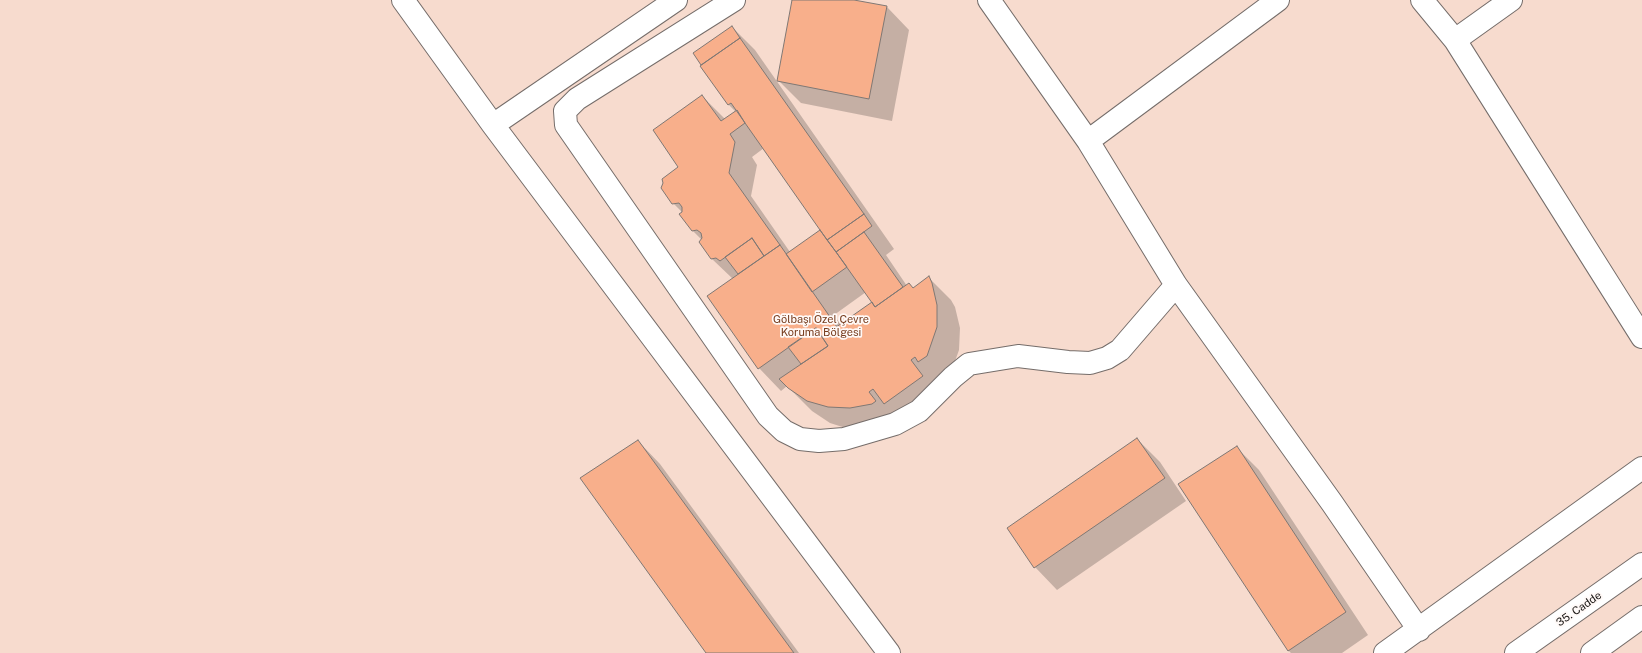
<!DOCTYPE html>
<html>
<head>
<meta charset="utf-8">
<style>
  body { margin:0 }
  canvas { display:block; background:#fff9f7 }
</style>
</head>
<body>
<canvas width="1642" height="653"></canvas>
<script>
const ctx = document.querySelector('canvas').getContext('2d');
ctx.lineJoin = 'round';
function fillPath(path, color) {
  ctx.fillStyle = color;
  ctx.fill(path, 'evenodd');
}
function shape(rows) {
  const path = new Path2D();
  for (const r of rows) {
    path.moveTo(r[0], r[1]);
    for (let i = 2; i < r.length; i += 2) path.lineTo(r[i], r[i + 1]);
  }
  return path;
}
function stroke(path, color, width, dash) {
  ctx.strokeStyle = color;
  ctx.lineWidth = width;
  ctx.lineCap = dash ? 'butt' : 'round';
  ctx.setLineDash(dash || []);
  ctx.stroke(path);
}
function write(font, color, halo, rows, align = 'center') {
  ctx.font = font + ' "Public Sans",sans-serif';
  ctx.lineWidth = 3.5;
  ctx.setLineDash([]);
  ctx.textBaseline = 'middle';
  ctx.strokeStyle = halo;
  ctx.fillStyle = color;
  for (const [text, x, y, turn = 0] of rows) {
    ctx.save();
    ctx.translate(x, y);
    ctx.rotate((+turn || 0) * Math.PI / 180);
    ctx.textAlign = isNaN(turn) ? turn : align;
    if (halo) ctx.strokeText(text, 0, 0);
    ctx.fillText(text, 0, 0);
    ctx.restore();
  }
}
const green = shape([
  [0,0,1642,0,1642,653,0,653]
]);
const shadow = shape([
  [793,0,849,0,887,7,909,30,892,121,801,103,778,80],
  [732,27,755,50,894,249,886,255,907,286,913,289,929,278,951,300,955,307,960,328,959,350,949,378,945,400,891,415,852,430,830,423,812,411,787,386,781,391,759,368,733,279,712,259,702,240,693,231,682,212,673,203,664,184,680,167,702,96,725,119,736,112,729,105,701,66,703,65,695,53],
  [764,148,822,230,790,252,751,196,757,165,752,157],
  [866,292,873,303,841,325,834,315],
  [1137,439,1160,462,1186,501,1057,590,1035,567],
  [638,441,660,464,799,653,707,653],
  [1236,447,1259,470,1368,635,1342,653,1291,653,1288,650]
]);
const building = shape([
  [792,0,854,0,887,6,869,99,777,81,792,0],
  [732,26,740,38,701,65,693,53,732,26],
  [740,38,864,214,827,240,731,103,728,105,700,66,740,38],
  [702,95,721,121,737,110,745,123,730,134,735,142,729,173,780,245,764,256,752,238,720,261,716,258,711,259,699,242,702,238,701,233,697,230,692,231,679,214,682,212,682,207,679,203,672,204,661,188,663,183,662,179,678,167,653,130,702,95],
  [864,214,872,226,836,252,827,240,864,214],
  [820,230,847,267,812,292,786,254,820,230],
  [864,232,903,287,875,307,836,252,864,232],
  [752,238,764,256,738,274,725,257,752,238],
  [780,245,837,327,822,337,816,328,758,369,707,296,780,245],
  [929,276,932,283,937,305,937,327,927,356,918,362,915,357,911,360,923,376,884,404,873,389,869,392,876,401,872,404,850,408,828,407,807,401,788,388,779,379,828,346,822,337,872,302,875,307,909,283,913,288,929,276],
  [816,328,828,346,801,364,788,347,816,328],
  [1137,438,1165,478,1034,568,1007,528,1137,438],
  [638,440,794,653,706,653,580,478,638,440],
  [1237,446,1346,612,1288,651,1178,484,1237,446]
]);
const minor = shape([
  [403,0,493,125,889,653],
  [734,0,577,99,565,111,566,125,768,416,784,431,800,439,819,441,844,439,895,424,919,411,953,377,969,364,1018,356,1068,362,1090,363,1107,358,1120,350,1176,285],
  [989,0,1088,141,1176,285,1332,503,1419,630],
  [1422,0,1455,40,1642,337],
  [1455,40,1511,0],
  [493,125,676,0],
  [1088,141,1278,0],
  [1385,653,1642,468],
  [1516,653,1642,564],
  [1592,653,1642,617]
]);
const parkNames = [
  ["Gölbaşı Özel Çevre",821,320],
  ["Koruma Bölgesi",821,333]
];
const streetNames = [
  ["35. Cadde",1579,609,-35]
];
fillPath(green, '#f7dbce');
fillPath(shadow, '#0003');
fillPath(building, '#f8af8b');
stroke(building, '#807874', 1);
stroke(minor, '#756d6a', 24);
stroke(minor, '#fff', 22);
write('11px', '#763b1c', '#fff9f7', parkNames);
write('11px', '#171412', '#fff9f7', streetNames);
</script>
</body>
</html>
